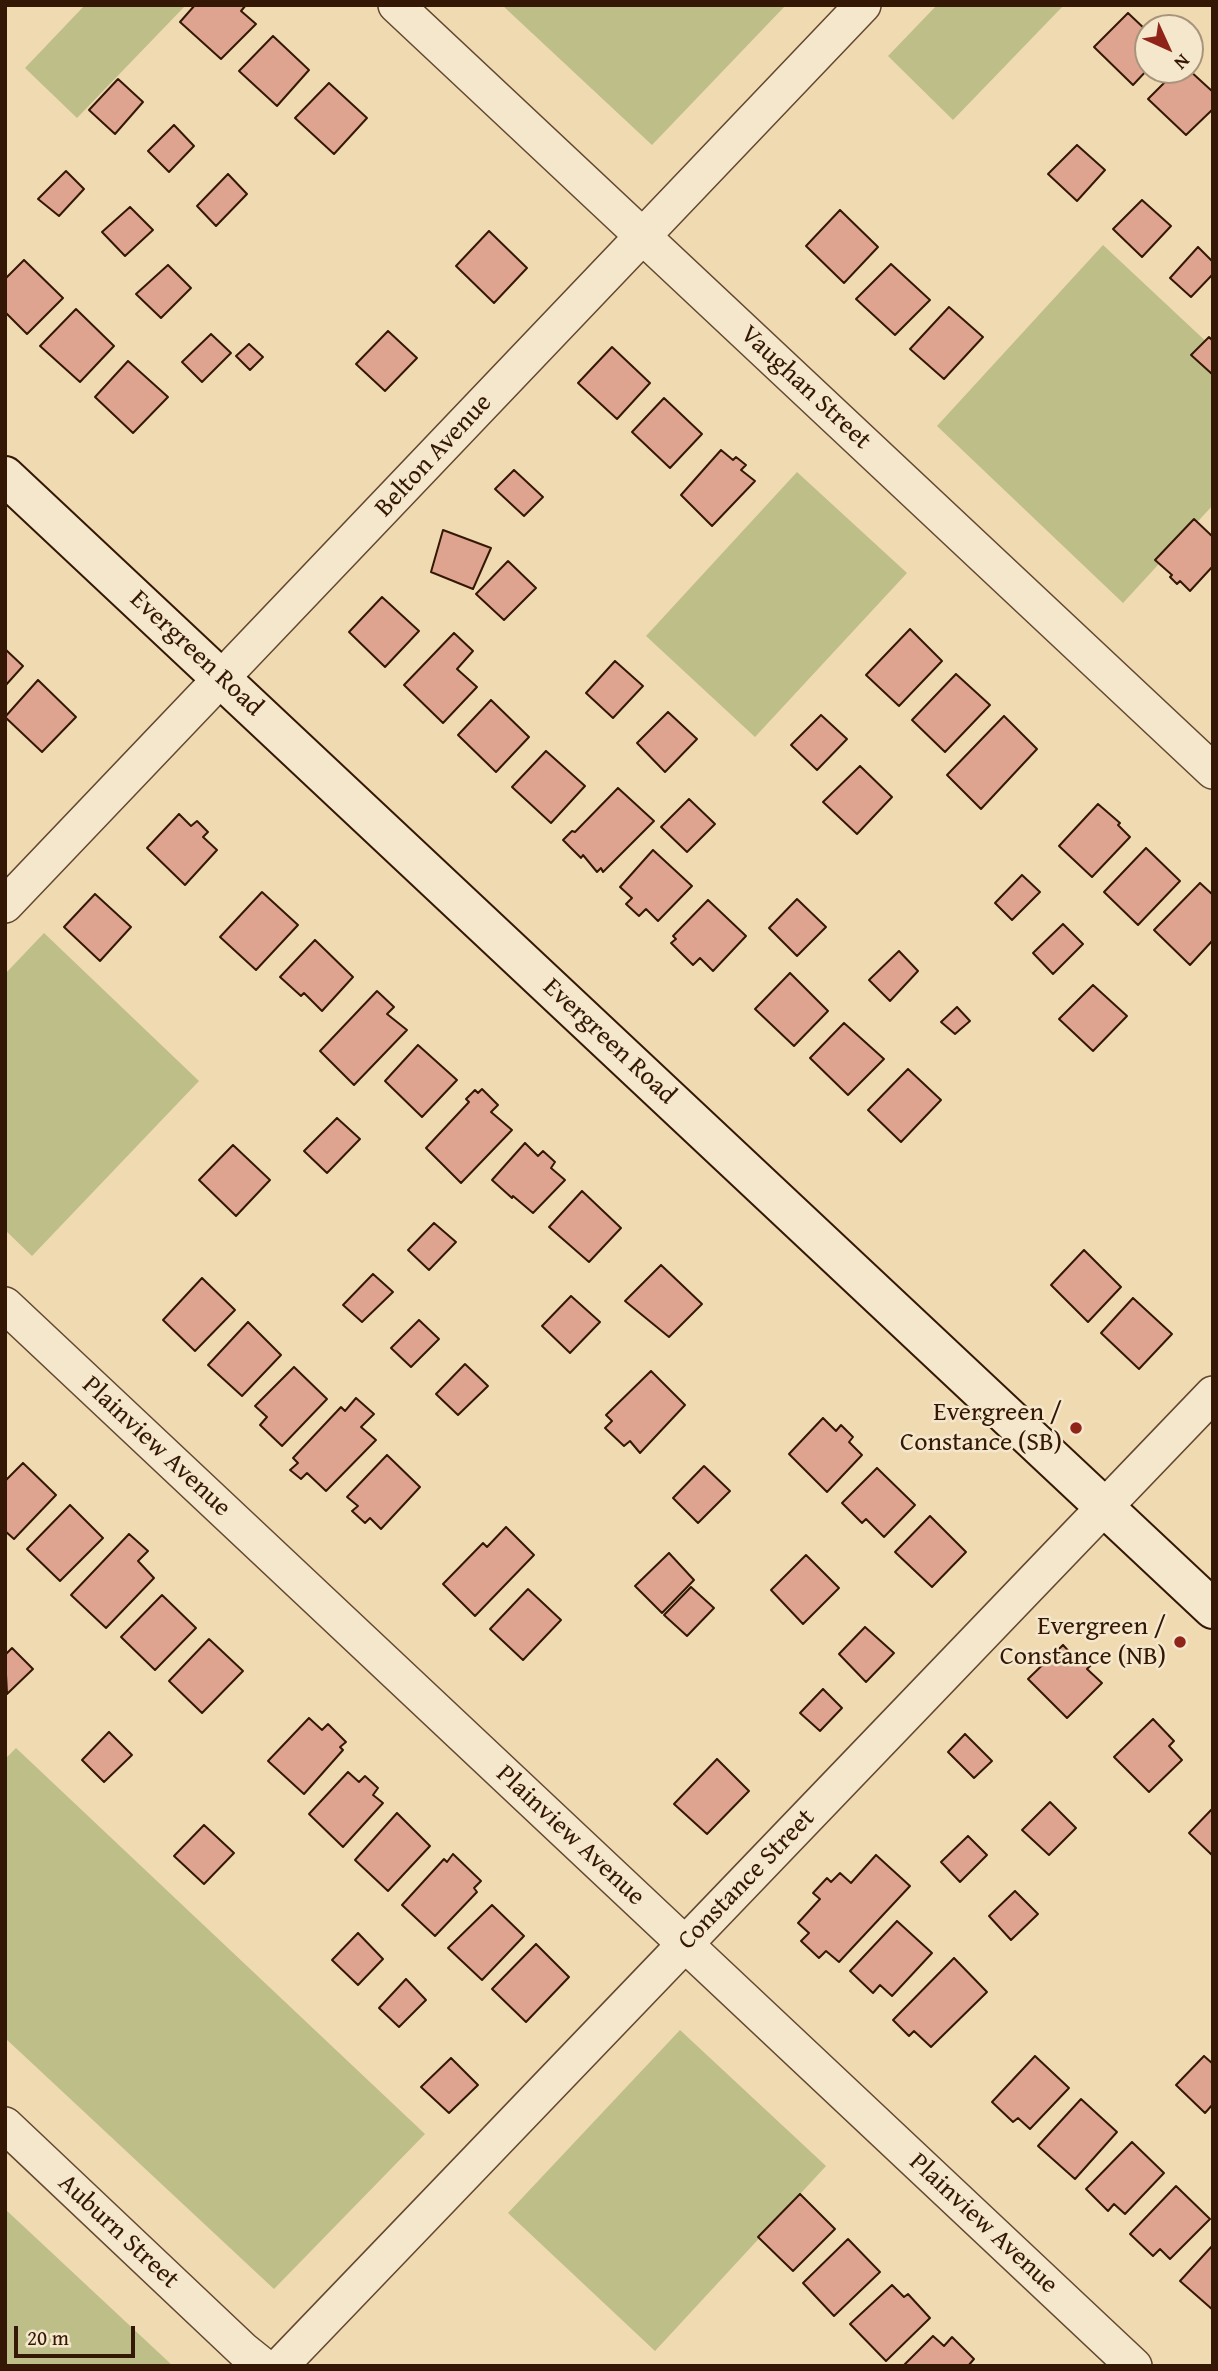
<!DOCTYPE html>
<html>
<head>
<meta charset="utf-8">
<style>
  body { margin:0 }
  #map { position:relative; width:1218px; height:2371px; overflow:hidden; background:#efdab1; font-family:"Gentium Book Plus",serif }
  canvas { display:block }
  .frame { position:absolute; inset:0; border:7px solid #341805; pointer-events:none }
  .north { position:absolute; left:1134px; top:14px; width:70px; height:70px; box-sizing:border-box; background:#f5e7cc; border:2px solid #a8947c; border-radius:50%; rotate:135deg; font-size:19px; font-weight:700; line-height:28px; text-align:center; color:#341805 }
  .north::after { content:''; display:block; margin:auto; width:24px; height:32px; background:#8f2418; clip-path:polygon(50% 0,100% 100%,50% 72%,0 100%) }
  .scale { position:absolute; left:14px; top:2326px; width:121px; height:32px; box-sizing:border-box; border:4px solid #341805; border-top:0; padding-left:9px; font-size:21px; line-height:24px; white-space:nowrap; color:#341805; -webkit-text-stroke:5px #f5e7cc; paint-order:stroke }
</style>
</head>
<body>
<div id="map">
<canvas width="1218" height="2371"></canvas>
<div class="frame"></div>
<div class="north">N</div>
<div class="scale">20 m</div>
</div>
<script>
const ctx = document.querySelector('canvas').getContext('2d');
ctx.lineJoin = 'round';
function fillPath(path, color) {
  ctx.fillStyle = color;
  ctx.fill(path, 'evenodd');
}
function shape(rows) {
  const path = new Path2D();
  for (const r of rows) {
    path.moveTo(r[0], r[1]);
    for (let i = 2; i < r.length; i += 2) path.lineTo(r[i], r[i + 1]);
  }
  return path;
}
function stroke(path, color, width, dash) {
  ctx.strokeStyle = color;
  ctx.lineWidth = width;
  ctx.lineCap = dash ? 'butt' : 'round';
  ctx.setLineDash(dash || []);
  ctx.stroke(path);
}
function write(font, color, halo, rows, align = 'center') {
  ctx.font = font + ' "Gentium Book Plus",serif';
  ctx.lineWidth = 5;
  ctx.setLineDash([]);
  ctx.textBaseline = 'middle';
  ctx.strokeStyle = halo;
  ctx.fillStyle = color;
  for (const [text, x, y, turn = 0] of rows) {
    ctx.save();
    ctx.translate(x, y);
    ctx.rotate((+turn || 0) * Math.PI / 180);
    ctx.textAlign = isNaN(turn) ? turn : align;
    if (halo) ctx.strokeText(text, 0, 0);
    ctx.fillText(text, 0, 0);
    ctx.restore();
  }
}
const green = shape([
  [85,5,186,5,77,118,25,68],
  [502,5,786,5,652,145],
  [937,5,1064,5,953,120,888,56],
  [1103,245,1213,348,1213,505,1123,603,937,426],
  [797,472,907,573,755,737,646,636],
  [44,933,199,1081,32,1256,5,1230,5,974],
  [16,1748,425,2134,274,2289,5,2038,5,1759],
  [680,2030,826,2166,655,2351,508,2213],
  [5,2209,173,2366,5,2366]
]);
const building = shape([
  [195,5,246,5,241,11,256,24,221,59,180,22,195,5],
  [1128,13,1148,32,1148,69,1133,85,1094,47,1128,13],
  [273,36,309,70,277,106,239,71,273,36],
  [1177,70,1189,70,1213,92,1213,109,1186,135,1148,99,1177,70],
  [118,79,143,102,115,134,89,110,118,79],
  [329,83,367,118,334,154,295,118,329,83],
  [174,125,194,146,169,172,148,151,174,125],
  [1077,145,1105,170,1077,201,1048,174,1077,145],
  [66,171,84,189,59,216,38,199,66,171],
  [228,174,247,194,216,226,197,206,228,174],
  [1142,200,1171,226,1142,257,1113,229,1142,200],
  [130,207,153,230,125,256,102,232,130,207],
  [840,210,878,247,844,283,806,246,840,210],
  [489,231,527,268,494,303,456,266,489,231],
  [1198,247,1213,262,1213,274,1191,297,1170,278,1198,247],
  [24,260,63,298,27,334,5,312,5,279,24,260],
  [891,264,930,300,895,335,856,299,891,264],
  [168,265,191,288,161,318,136,294,168,265],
  [949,307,983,337,944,379,910,349,949,307],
  [76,309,114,346,80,382,40,346,76,309],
  [388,331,417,358,385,391,356,364,388,331],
  [211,334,231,353,202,382,182,362,211,334],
  [1209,337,1213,341,1212,374,1191,355,1209,337],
  [249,344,263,357,250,370,236,356,249,344],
  [612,347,650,383,617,419,578,383,612,347],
  [128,361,168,397,133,433,95,397,128,361],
  [664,398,702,434,670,468,632,432,664,398],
  [721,450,733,460,736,457,746,465,741,470,755,481,712,526,681,495,721,450],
  [514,470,543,497,524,516,495,489,514,470],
  [1194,519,1213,537,1213,566,1190,591,1180,581,1177,584,1170,577,1172,575,1155,560,1194,519],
  [443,530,491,548,473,589,431,572,443,530],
  [508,561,536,588,504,620,476,594,508,561],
  [382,597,419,631,385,667,349,632,382,597],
  [910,629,942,661,899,706,866,675,910,629],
  [454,633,473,651,457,669,477,687,443,723,404,685,454,633],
  [5,649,23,666,5,686,5,649],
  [615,661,643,686,613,718,586,693,615,661],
  [956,674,990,705,945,752,912,720,956,674],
  [38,680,76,717,42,752,5,717,38,680],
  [491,700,529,737,496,772,458,735,491,700],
  [668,712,697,739,665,772,637,743,668,712],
  [821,715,847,739,817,770,791,745,821,715],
  [1004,716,1037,749,981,809,947,775,1004,716],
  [546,751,585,786,551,823,512,787,546,751],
  [860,766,892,797,857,834,823,802,860,766],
  [618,788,654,821,603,872,601,868,597,872,583,855,581,858,563,840,572,831,575,832,618,788],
  [689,799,715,824,687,852,661,827,689,799],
  [1098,804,1120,823,1118,825,1130,837,1092,877,1059,846,1098,804],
  [179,814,191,826,197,821,208,832,203,837,217,850,185,885,147,848,179,814],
  [1146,848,1180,881,1138,925,1104,892,1146,848],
  [653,850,692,886,658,921,646,909,639,916,626,904,632,898,620,887,653,850],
  [1022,875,1040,892,1012,920,995,903,1022,875],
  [1200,883,1213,895,1213,940,1190,965,1154,930,1200,883],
  [262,892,298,925,256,970,220,937,262,892],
  [95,894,131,927,100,961,64,927,95,894],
  [797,899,826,927,797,956,769,928,797,899],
  [708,900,746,936,713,971,700,958,693,965,671,943,676,939,673,936,708,900],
  [1063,924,1083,944,1053,974,1033,953,1063,924],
  [315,940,353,977,322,1011,304,993,301,996,280,977,315,940],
  [899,951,918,971,890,1001,869,980,899,951],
  [790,973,828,1011,794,1046,755,1009,790,973],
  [1093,985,1127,1016,1093,1051,1059,1019,1093,985],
  [377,991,394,1007,387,1014,407,1030,354,1085,320,1051,377,991],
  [957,1007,970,1021,955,1034,941,1022,957,1007],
  [844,1023,884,1059,848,1095,810,1058,844,1023],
  [418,1045,457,1080,422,1117,385,1081,418,1045],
  [908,1069,941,1100,901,1142,868,1110,908,1069],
  [482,1089,498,1105,491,1112,512,1130,461,1183,426,1148,469,1102,466,1099,475,1090,478,1093,482,1089],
  [337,1118,360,1139,327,1173,304,1151,337,1118],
  [525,1143,538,1156,543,1151,555,1162,551,1168,565,1180,533,1213,513,1196,512,1198,492,1180,525,1143],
  [233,1145,270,1180,236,1216,199,1180,233,1145],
  [582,1191,621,1228,589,1262,549,1227,582,1191],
  [434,1223,456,1242,429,1270,408,1250,434,1223],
  [1084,1250,1121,1287,1088,1322,1051,1285,1084,1250],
  [661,1265,702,1304,669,1337,625,1301,661,1265],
  [373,1274,393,1292,362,1322,343,1305,373,1274],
  [202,1278,235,1310,195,1351,163,1320,202,1278],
  [571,1296,600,1322,570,1353,542,1326,571,1296],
  [1133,1298,1172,1334,1139,1369,1101,1333,1133,1298],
  [419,1320,439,1339,411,1367,391,1348,419,1320],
  [248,1322,281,1355,242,1396,208,1365,248,1322],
  [465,1364,488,1386,458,1415,436,1394,465,1364],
  [294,1367,327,1399,282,1446,260,1425,267,1417,255,1406,294,1367],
  [651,1371,685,1405,640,1453,630,1441,624,1446,605,1428,612,1421,606,1415,651,1371],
  [356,1398,374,1414,361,1427,376,1440,326,1491,307,1473,301,1479,290,1470,298,1463,293,1458,341,1407,345,1411,356,1398],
  [823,1418,836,1431,841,1425,853,1437,849,1442,862,1455,827,1492,789,1454,823,1418],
  [387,1455,420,1487,381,1529,370,1518,365,1523,352,1511,358,1506,347,1497,387,1455],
  [23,1463,56,1495,14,1539,5,1531,5,1481,23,1463],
  [704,1466,730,1491,698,1523,673,1498,704,1466],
  [877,1468,915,1505,884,1537,866,1519,862,1523,842,1503,877,1468],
  [70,1505,103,1538,60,1581,27,1549,70,1505],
  [930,1516,966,1552,932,1587,895,1552,930,1516],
  [506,1527,534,1555,475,1616,443,1584,483,1543,487,1547,506,1527],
  [129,1534,148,1551,138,1561,154,1578,106,1628,71,1595,129,1534],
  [669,1553,694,1580,662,1613,635,1586,669,1553],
  [806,1555,839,1588,803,1624,771,1590,806,1555],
  [691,1587,714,1608,687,1636,664,1615,691,1587],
  [528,1589,561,1620,523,1660,490,1629,528,1589],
  [162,1595,196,1628,155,1670,121,1637,162,1595],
  [865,1627,894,1653,866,1682,839,1654,865,1627],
  [209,1639,243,1671,202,1713,169,1681,209,1639],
  [1063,1645,1076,1659,1082,1653,1092,1664,1087,1669,1102,1683,1067,1718,1028,1679,1063,1645],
  [12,1648,33,1669,7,1694,5,1655,12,1648],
  [823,1689,842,1708,820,1731,800,1713,823,1689],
  [309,1718,322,1730,328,1724,346,1742,340,1747,343,1750,304,1794,268,1761,309,1718],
  [1153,1719,1174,1741,1169,1746,1182,1760,1149,1792,1114,1757,1153,1719],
  [109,1732,132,1755,104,1782,82,1760,109,1732],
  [965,1734,992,1761,974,1778,948,1752,965,1734],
  [717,1759,749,1791,707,1834,674,1804,717,1759],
  [348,1772,359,1782,365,1776,378,1788,373,1795,383,1803,343,1847,309,1814,348,1772],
  [1050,1802,1076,1828,1049,1855,1022,1830,1050,1802],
  [1213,1808,1213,1856,1189,1833,1213,1808],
  [397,1813,430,1846,388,1891,355,1860,397,1813],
  [204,1825,234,1853,204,1884,174,1856,204,1825],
  [968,1836,987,1855,960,1882,941,1862,968,1836],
  [453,1854,481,1881,474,1888,477,1892,435,1936,402,1905,444,1859,447,1862,453,1854],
  [876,1855,910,1886,839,1962,826,1951,819,1958,801,1941,809,1933,798,1923,820,1899,813,1893,827,1878,831,1882,840,1873,851,1883,876,1855],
  [1015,1891,1038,1914,1011,1940,989,1916,1015,1891],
  [492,1905,524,1936,482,1980,448,1948,492,1905],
  [897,1921,932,1953,892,1996,880,1985,873,1993,850,1971,897,1921],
  [358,1933,383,1959,358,1985,332,1960,358,1933],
  [536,1944,569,1977,526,2022,492,1989,536,1944],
  [954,1958,987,1992,931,2047,914,2031,909,2036,893,2020,954,1958],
  [406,1979,426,2000,399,2027,379,2008,406,1979],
  [1035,2056,1069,2088,1030,2129,1018,2118,1013,2122,992,2102,1035,2056],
  [1204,2056,1213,2064,1213,2104,1205,2113,1176,2085,1204,2056],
  [451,2058,478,2085,449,2113,421,2087,451,2058],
  [1081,2099,1117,2132,1075,2179,1038,2146,1081,2099],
  [1132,2142,1164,2173,1125,2214,1114,2204,1108,2211,1086,2189,1132,2142],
  [1176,2186,1210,2219,1170,2259,1160,2249,1153,2256,1130,2234,1176,2186],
  [800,2194,835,2229,793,2271,758,2237,800,2194],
  [848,2239,880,2272,834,2316,803,2283,848,2239],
  [1213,2245,1213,2310,1180,2281,1213,2245],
  [892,2285,904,2297,908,2294,930,2318,886,2361,850,2324,892,2285],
  [933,2336,944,2346,952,2337,974,2359,968,2366,903,2366,933,2336]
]);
const street = shape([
  [396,5,1213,771],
  [5,905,863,5],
  [5,1305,1134,2366],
  [5,2125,243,2350,263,2366],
  [280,2366,1213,1394]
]);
const secondary = shape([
  [5,476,1213,1609]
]);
const markers = [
  [1076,1428,7,"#8f2418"],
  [1180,1642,7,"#8f2418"]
];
const streetNames = [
  ["Vaughan Street",805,388,43],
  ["Belton Avenue",434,456,-47],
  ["Evergreen Road",196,654,43],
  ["Evergreen Road",609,1042,43],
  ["Plainview Avenue",156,1447,43],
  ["Plainview Avenue",570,1836,43],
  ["Constance Street",747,1880,-46],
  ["Plainview Avenue",983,2224,43],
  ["Auburn Street",118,2232,43]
];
const poiNames = [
  ["Evergreen /",1062,1413],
  ["Constance (SB)",1062,1443],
  ["Evergreen /",1166,1627],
  ["Constance (NB)",1166,1657]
];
fillPath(green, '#bebe88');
fillPath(building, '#dea490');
stroke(building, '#341805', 2);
stroke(street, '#634830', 38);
stroke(secondary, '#341805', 42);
stroke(street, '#f5e7cc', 35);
stroke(secondary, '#f5e7cc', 38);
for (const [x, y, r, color] of markers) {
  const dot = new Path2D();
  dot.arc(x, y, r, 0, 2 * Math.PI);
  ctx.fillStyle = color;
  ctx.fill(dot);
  stroke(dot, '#f5e7cc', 2.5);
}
write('26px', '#341805', '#f5e7cc', streetNames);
write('26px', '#341805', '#f5e7cc', poiNames, 'right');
</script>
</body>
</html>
